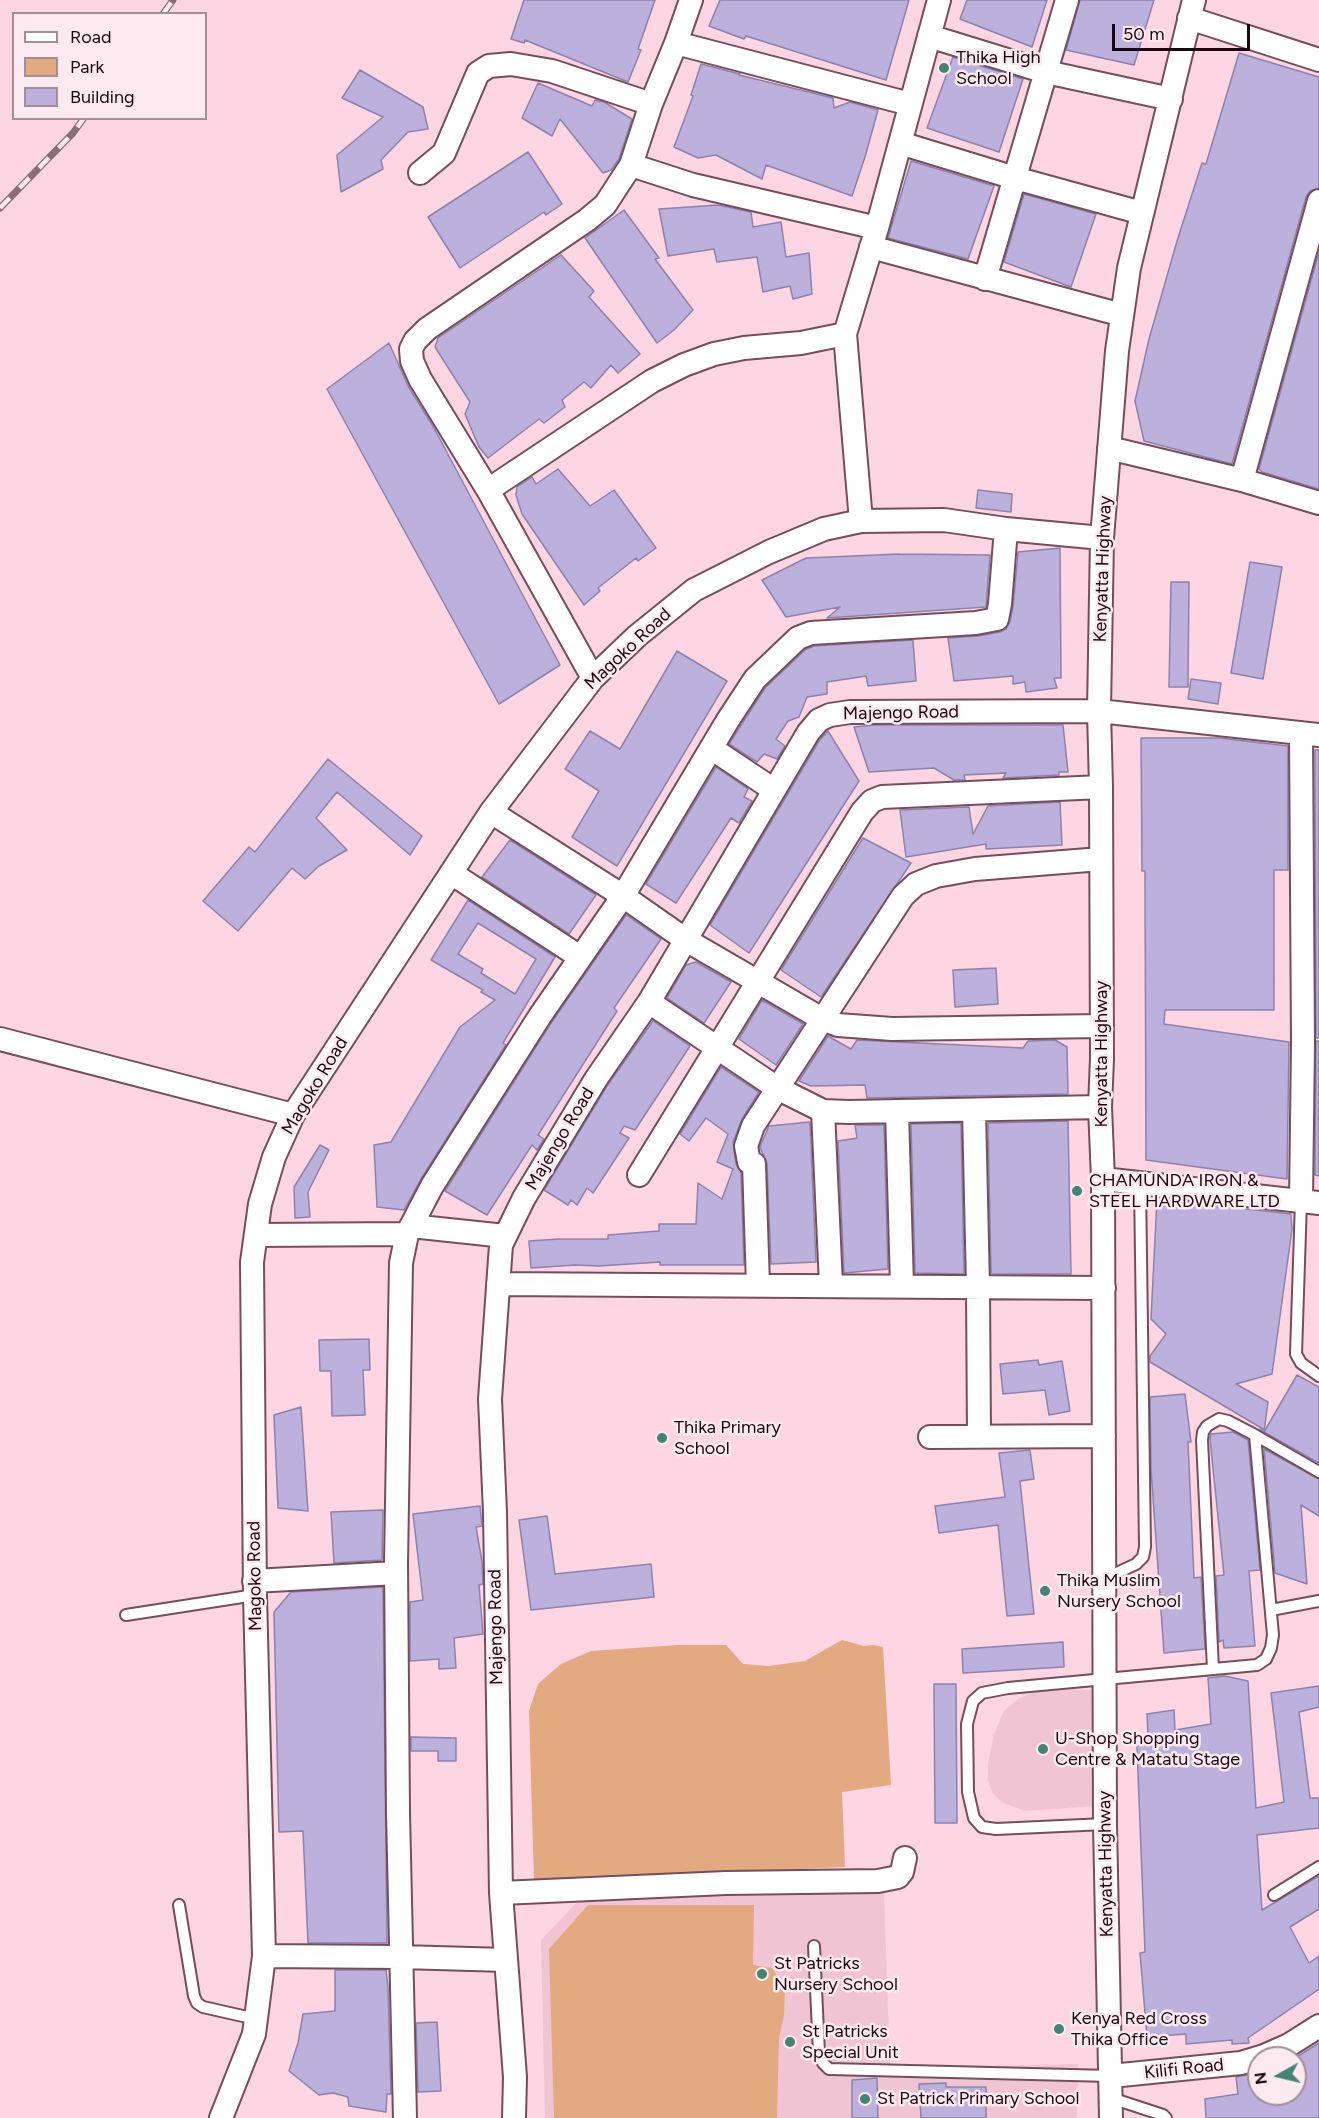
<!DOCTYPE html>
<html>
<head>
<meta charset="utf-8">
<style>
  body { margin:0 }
  #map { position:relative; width:1319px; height:2118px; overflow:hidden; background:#fed5e3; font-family:Figtree,sans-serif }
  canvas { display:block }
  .legend { position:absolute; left:12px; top:12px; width:195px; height:108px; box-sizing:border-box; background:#fde9f0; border:2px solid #a18f96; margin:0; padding:8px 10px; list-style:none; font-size:18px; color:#18080e }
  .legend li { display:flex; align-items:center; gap:12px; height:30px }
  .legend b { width:30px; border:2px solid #a18f96 }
  .north { position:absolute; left:1247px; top:2046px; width:60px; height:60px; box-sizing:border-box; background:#fde9f0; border:2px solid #a18f96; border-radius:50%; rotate:262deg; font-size:16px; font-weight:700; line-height:24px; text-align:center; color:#18080e }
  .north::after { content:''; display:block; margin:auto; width:21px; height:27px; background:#438474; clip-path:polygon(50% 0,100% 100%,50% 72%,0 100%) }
  .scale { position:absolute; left:1112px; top:24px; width:138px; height:27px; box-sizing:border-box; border:3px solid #18080e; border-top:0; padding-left:8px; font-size:18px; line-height:21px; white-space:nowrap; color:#18080e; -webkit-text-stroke:4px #fde9f0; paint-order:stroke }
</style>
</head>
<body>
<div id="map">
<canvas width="1319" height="2118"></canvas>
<ul class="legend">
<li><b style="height:8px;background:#fff"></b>Road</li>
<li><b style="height:16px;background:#e3a981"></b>Park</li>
<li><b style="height:16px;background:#bbb1dc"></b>Building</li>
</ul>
<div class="north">N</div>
<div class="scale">50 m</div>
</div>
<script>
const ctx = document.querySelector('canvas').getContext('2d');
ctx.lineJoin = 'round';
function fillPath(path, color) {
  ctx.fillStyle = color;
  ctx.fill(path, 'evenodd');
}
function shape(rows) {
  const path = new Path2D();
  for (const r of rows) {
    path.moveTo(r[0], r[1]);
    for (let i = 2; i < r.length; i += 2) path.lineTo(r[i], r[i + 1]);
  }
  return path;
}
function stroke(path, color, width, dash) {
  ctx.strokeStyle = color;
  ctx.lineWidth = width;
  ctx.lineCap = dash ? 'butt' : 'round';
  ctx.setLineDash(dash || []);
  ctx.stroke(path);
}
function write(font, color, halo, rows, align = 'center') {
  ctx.font = font + ' Figtree,sans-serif';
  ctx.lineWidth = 5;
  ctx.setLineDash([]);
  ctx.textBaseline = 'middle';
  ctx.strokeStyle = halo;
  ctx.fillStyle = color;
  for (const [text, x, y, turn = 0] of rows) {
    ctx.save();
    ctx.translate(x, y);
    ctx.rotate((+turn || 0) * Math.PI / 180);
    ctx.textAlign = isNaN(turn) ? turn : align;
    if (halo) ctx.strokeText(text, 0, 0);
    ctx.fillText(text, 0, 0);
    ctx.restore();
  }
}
const built = shape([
  [1065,1690,1095,1690,1094,1806,1025,1811,1001,1802,992,1792,988,1780,988,1763,994,1735,1003,1712,1018,1699,1034,1692],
  [884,1893,890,2068,1078,2064,1077,2118,545,2118,541,1940,583,1896]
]);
const green = shape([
  [842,1640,864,1646,873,1645,883,1647,891,1785,842,1792,845,1867,534,1881,529,1711,538,1684,561,1664,591,1651,679,1645,726,1645,743,1664,769,1666,805,1661],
  [588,1905,754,1905,753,1965,772,1968,785,1988,784,2015,779,2038,777,2118,554,2118,549,1949]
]);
const building = shape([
  [524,0,655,0,638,49,641,50,628,82,525,40,524,43,511,39,524,0],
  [720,0,909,0,886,80,746,36,744,39,709,26,720,0],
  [967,0,1047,0,1032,47,960,19,967,0],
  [1080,0,1154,0,1134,65,1066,50,1080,0],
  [1239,53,1319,77,1319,188,1310,191,1306,197,1232,464,1144,441,1135,401,1149,339,1177,241,1202,163,1206,164,1239,53],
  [953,57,1023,79,999,152,927,128,953,57],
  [701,64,740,74,739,75,833,98,834,108,850,102,878,110,865,157,852,196,766,165,762,179,716,155,698,158,674,147,693,96,691,95,701,64],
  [360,70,423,107,428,129,408,132,381,160,383,169,341,192,337,155,383,117,342,98,360,70],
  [538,83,592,106,595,100,604,102,632,119,619,159,611,170,603,173,560,119,552,136,522,118,538,83],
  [528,152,562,204,546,215,544,212,460,268,428,217,528,152],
  [911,161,994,186,968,259,888,238,911,161],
  [1024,194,1096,214,1071,287,1004,262,1024,194],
  [718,205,751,212,753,227,781,222,786,257,809,253,812,294,793,299,790,286,763,292,757,257,717,262,714,249,668,256,659,209,718,205],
  [624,210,659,258,655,259,693,310,674,330,657,343,585,238,624,210],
  [1319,252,1319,489,1262,472,1259,469,1319,252],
  [561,255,594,291,589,297,640,354,618,373,611,365,591,388,584,382,562,400,565,407,544,423,539,419,488,458,479,447,465,414,470,402,435,347,438,338,561,255],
  [389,343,408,386,434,428,560,665,499,704,327,389,389,343],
  [558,469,590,506,614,490,656,548,638,561,636,558,598,588,600,591,584,605,522,514,516,495,517,487,532,477,536,484,558,469],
  [978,490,1012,494,1011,512,976,508,978,490],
  [1060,548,1061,678,1054,678,1057,688,1026,692,1025,682,1013,684,1013,676,954,681,948,638,978,636,1000,632,1006,629,1010,622,1013,607,1018,552,1060,548],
  [899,554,990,555,986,607,827,618,840,607,786,617,762,580,806,558,899,554],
  [1250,562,1282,567,1263,679,1231,673,1250,562],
  [1171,582,1189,582,1188,687,1169,687,1171,582],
  [913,640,916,681,868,686,866,676,827,682,827,694,807,697,799,717,788,721,776,739,785,746,777,759,764,754,757,762,729,744,765,688,805,650,814,646,913,640],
  [677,651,727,681,617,866,572,837,599,791,565,769,590,731,620,749,677,651],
  [1191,679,1221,683,1218,704,1188,699,1191,679],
  [874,725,1063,725,1068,772,1059,772,1059,775,1003,778,1006,773,964,775,965,780,954,780,934,768,869,772,854,727,874,725],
  [828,731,859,781,749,953,710,925,819,741,828,731],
  [1141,738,1219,738,1288,746,1288,870,1274,870,1274,1010,1165,1010,1164,1024,1289,1042,1287,1179,1146,1160,1145,871,1142,871,1141,738],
  [1315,750,1319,750,1319,1038,1316,1038,1315,750],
  [328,759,422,836,410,855,337,792,316,818,347,850,319,866,305,879,292,868,238,931,203,901,249,847,255,852,328,759],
  [716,767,748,789,744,797,752,801,739,823,731,818,676,903,646,884,716,767],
  [1060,802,1062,845,986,849,986,844,906,857,900,810,969,807,973,834,988,806,1060,802],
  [863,838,911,863,821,997,781,970,863,838],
  [510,840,596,895,569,934,482,877,510,840],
  [468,900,555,957,503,1043,506,1045,421,1179,404,1210,377,1207,374,1145,391,1142,460,1027,495,1000,481,992,483,990,431,960,468,900],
  [478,923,536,959,515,994,481,973,483,969,458,954,478,923],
  [626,915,661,939,614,1008,617,1011,538,1135,544,1139,537,1150,532,1145,487,1215,445,1191,551,1023,626,915],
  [696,962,731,982,704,1023,667,998,686,965,696,962],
  [996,968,998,1004,955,1007,953,970,996,968],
  [762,1000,803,1024,776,1065,739,1039,762,1000],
  [653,1021,690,1046,635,1130,624,1126,620,1133,629,1138,593,1193,587,1188,577,1205,571,1200,568,1205,544,1190,607,1086,653,1021],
  [828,1036,851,1049,857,1040,1023,1048,1028,1041,1055,1040,1067,1047,1068,1094,867,1098,865,1085,811,1086,799,1081,828,1036],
  [1316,1041,1319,1041,1319,1176,1315,1175,1316,1041],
  [721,1067,759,1092,742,1119,733,1142,736,1164,741,1172,744,1265,660,1265,660,1262,599,1266,575,1265,531,1268,529,1241,559,1239,608,1239,608,1235,659,1231,659,1224,696,1224,698,1183,722,1199,733,1169,717,1162,728,1134,706,1118,689,1141,680,1134,721,1067],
  [1068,1121,1071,1274,991,1274,988,1123,1068,1121],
  [810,1122,816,1262,771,1264,767,1164,760,1147,769,1126,810,1122],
  [961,1123,964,1274,915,1273,911,1124,961,1123],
  [855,1125,884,1125,888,1269,844,1273,838,1141,857,1138,855,1125],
  [320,1145,329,1150,308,1192,310,1217,295,1218,294,1187,320,1145],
  [1157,1199,1291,1214,1292,1229,1272,1374,1236,1384,1268,1402,1264,1432,1260,1429,1263,1429,1150,1362,1150,1356,1166,1334,1151,1319,1157,1199],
  [369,1339,370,1370,363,1370,365,1415,332,1416,331,1371,320,1371,319,1340,369,1339],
  [1038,1360,1039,1365,1062,1361,1070,1411,1049,1415,1045,1390,1003,1394,1000,1364,1038,1360],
  [1297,1375,1319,1387,1319,1463,1264,1432,1297,1375],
  [1185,1394,1191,1442,1188,1442,1194,1578,1201,1577,1205,1649,1164,1653,1151,1469,1150,1397,1185,1394],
  [301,1407,308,1511,278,1508,274,1415,301,1407],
  [1233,1432,1248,1440,1260,1570,1249,1571,1255,1646,1224,1648,1223,1640,1219,1642,1216,1576,1224,1575,1210,1439,1211,1434,1233,1432],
  [1264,1449,1319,1479,1319,1516,1301,1505,1307,1584,1275,1573,1264,1449],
  [1030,1450,1034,1479,1020,1481,1034,1614,1007,1616,998,1525,939,1533,935,1506,1005,1497,999,1453,1030,1450],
  [480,1506,482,1526,476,1527,482,1562,483,1584,479,1585,483,1634,454,1638,456,1668,439,1669,439,1659,410,1661,410,1602,423,1600,413,1514,480,1506],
  [383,1510,382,1560,334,1563,331,1512,383,1510],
  [547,1516,555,1574,651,1564,654,1597,531,1610,519,1520,547,1516],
  [383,1587,387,1943,308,1943,303,1831,279,1832,274,1612,291,1592,383,1587],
  [1063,1642,1064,1667,963,1673,962,1649,1063,1642],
  [1225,1676,1248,1681,1256,1808,1284,1802,1271,1693,1319,1686,1319,1707,1299,1712,1310,1798,1319,1798,1319,1828,1257,1835,1262,1910,1319,1876,1319,1909,1290,1927,1309,1963,1319,1956,1319,1989,1248,2038,1249,2043,1232,2044,1232,2040,1186,2044,1186,2034,1147,2037,1140,1953,1145,1952,1137,1747,1148,1735,1147,1714,1174,1710,1175,1730,1211,1724,1208,1678,1225,1676],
  [934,1684,956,1684,957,1823,935,1823,934,1684],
  [411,1737,456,1738,456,1761,438,1761,438,1751,411,1751,411,1737],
  [335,1970,386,1970,388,1987,391,2094,387,2094,386,2112,349,2106,348,2097,333,2093,319,2095,289,2071,298,2043,303,2014,335,2011,335,1970],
  [437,2022,441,2091,418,2092,416,2023,437,2022],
  [1319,2043,1319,2118,1206,2118,1205,2099,1238,2094,1236,2077,1250,2074,1259,2085,1259,2094,1295,2094,1295,2058,1319,2043],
  [877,2078,878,2118,852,2118,852,2080,877,2078],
  [946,2083,946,2087,986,2087,986,2118,921,2118,919,2084,946,2083]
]);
const lane = shape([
  [1301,1201,1296,1354,1301,1363,1319,1376],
  [1104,1579,1136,1564,1143,1557,1145,1547,1140,1183],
  [1271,1610,1319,1601],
  [126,1615,255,1595],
  [1213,1669,1202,1440,1203,1432,1207,1426,1219,1419,1228,1421,1255,1435],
  [1105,1824,996,1829,982,1827,974,1818,968,1792,967,1724,973,1701,982,1693,1008,1688,1257,1665,1266,1659,1271,1648,1273,1635,1255,1435,1319,1472],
  [1274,1895,1319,1867],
  [179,1905,194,1996,197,2003,203,2007,256,2019],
  [814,1946,819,2053,823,2063,829,2069,1111,2076],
  [1111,2098,1163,2115,1166,2118]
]);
const street = shape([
  [1189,18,1319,60],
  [929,36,1046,72,1171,99],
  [676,43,910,104],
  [900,143,1015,178,1142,213],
  [631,165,693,185,877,228],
  [420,173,444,153,478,73,489,66,511,64,552,71,651,104],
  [871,247,1122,315],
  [985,279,1067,0],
  [845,334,861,521],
  [1109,448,1242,480,1319,503],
  [1242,480,1319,201],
  [488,490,652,381,684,365,714,354,744,348,801,343,845,334,877,228,939,0],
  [593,678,488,490,420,379,412,361,411,349,415,341,427,329,587,220,605,205,631,165,651,104,676,43,691,0],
  [711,748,774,790],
  [491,812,623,896,686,940,822,1019,838,1025,892,1029,1102,1026],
  [451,873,580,957],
  [649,1002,777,1088,823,1111,849,1112,1100,1107],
  [0,1039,293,1115],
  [974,1110,978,1287,979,1436],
  [823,1111,831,1285],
  [897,1111,902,1286],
  [639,1175,862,812,872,801,882,797,1101,787],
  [1103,1179,1319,1203],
  [1301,1201,1303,1044,1301,733],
  [411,1226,505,1236],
  [256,1235,407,1234],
  [498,1284,1104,1288],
  [758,1285,754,1164,749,1162,746,1146,753,1126,903,896,916,884,936,876,975,869,1101,859],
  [930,1437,1104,1436],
  [254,1581,396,1573],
  [501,1893,726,1883,878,1881,898,1877,902,1872,905,1858],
  [264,1956,401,1957,506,1960],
  [1111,2076,1241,2063,1264,2056,1289,2045,1319,2026],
  [221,2118,254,2034,264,1956,255,1595,252,1262,260,1204,274,1157,293,1115,491,812,593,678,637,636,694,590,769,552,824,529,861,521,944,520,1006,529,1102,538],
  [405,2118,398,1813,396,1563,401,1263,407,1234,432,1186,463,1137,540,1016,623,896,728,720,755,679,798,638,811,633,976,623,997,619,1000,604,1006,529],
  [514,2118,515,2077,501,1893,495,1512,490,1399,501,1245,524,1198,596,1079,649,1002,808,733,819,720,830,715,850,712,1099,711,1319,735],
  [1111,2118,1105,1824,1103,1179,1100,1107,1102,1058,1101,787,1099,711,1102,538,1117,351,1129,268,1194,0]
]);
const rail = shape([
  [163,14,173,0],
  [0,208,73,133,84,118]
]);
const markers = [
  [944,68,6,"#438474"],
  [1077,1191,6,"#438474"],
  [662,1438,6,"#438474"],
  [1045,1591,6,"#438474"],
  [1043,1749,6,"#438474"],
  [762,1974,6,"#438474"],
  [1059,2029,6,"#438474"],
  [790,2042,6,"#438474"],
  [865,2099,6,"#438474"]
];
const poiNames = [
  ["Thika High",956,58],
  ["School",956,79],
  ["CHAMUNDA IRON &",1089,1181],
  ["STEEL HARDWARE LTD",1089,1202],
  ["Thika Primary",674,1428],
  ["School",674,1449],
  ["Thika Muslim",1057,1581],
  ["Nursery School",1057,1602],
  ["U-Shop Shopping",1055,1739],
  ["Centre & Matatu Stage",1055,1760],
  ["St Patricks",774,1964],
  ["Nursery School",774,1985],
  ["Kenya Red Cross",1071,2019],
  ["Thika Office",1071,2040],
  ["St Patricks",802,2032],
  ["Special Unit",802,2053],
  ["St Patrick Primary School",877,2099]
];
const streetNames = [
  ["Kenyatta Highway",1103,569,-88],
  ["Magoko Road",628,649,-43],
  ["Majengo Road",901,713,-1],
  ["Kenyatta Highway",1102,1054,-90],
  ["Magoko Road",315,1086,-59],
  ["Majengo Road",560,1139,-59],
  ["Magoko Road",255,1576,-91],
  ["Majengo Road",496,1627,-91],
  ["Kenyatta Highway",1106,1864,-91],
  ["Kilifi Road",1184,2069,-6]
];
fillPath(built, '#f1c4d4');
fillPath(green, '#e3a981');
fillPath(building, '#bbb1dc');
stroke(building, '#8c82aa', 1.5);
stroke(lane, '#764d5c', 14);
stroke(street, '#764d5c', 26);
stroke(lane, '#fff', 10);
stroke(street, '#fff', 22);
stroke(rail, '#896d77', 7);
stroke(rail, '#fde9f0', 4.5, [14]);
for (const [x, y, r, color] of markers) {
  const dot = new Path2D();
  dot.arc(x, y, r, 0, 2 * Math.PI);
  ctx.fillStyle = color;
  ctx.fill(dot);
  stroke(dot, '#fde9f0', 2);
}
write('18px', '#18080e', '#fde9f0', poiNames, 'left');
write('18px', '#18080e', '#fde9f0', streetNames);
</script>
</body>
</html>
